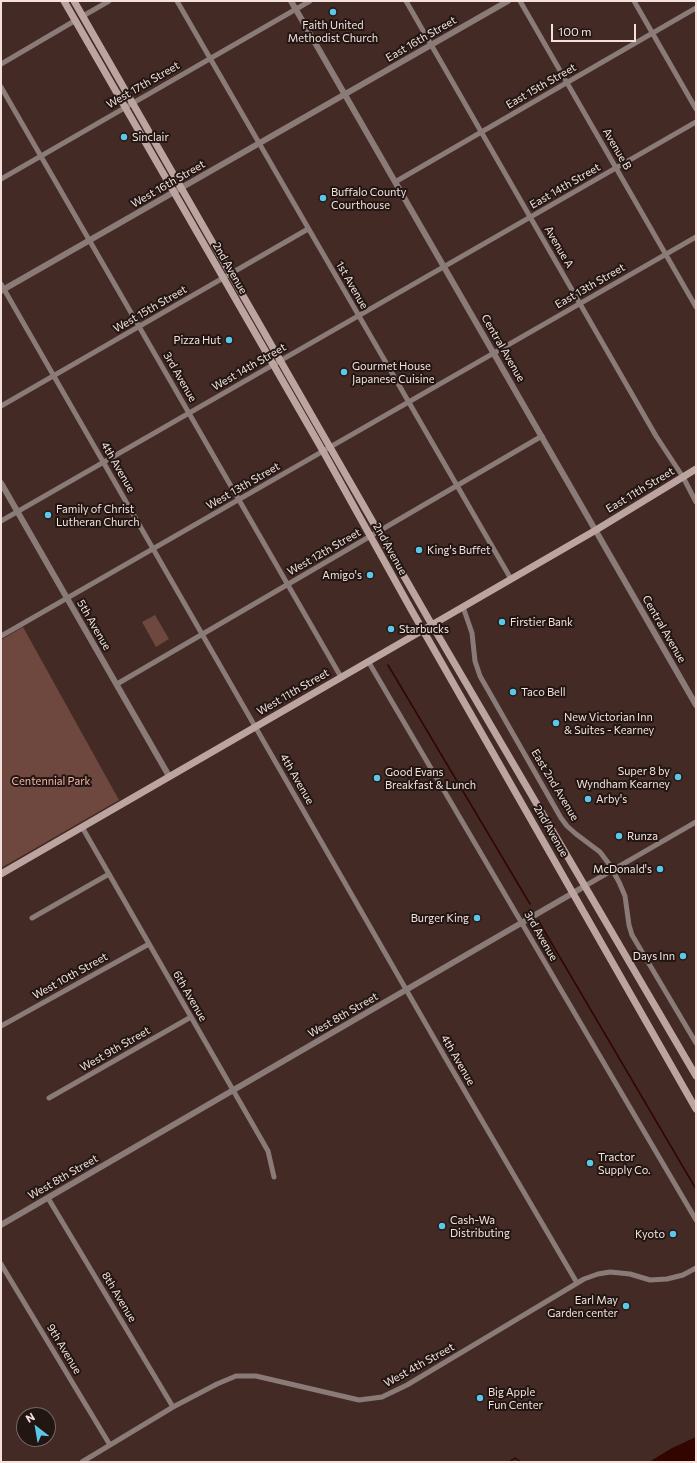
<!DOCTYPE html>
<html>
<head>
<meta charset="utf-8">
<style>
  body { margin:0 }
  #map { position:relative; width:697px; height:1463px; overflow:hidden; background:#442a24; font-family:Commissioner,sans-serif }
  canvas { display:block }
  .frame { position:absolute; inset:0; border:2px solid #f4e1de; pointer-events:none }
  .north { position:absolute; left:16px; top:1407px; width:40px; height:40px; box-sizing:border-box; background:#221613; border:1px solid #766764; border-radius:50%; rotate:329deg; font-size:11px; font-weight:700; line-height:16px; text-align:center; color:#f4e1de }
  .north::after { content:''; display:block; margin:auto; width:14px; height:18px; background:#5cc7e8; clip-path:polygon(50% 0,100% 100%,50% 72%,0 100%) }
  .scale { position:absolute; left:551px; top:24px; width:85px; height:18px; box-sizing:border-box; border:2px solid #f4e1de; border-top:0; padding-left:5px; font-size:12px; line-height:14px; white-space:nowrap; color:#f4e1de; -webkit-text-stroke:3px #221613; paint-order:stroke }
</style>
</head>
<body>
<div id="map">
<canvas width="697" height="1463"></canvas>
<div class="frame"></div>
<div class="north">N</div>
<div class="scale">100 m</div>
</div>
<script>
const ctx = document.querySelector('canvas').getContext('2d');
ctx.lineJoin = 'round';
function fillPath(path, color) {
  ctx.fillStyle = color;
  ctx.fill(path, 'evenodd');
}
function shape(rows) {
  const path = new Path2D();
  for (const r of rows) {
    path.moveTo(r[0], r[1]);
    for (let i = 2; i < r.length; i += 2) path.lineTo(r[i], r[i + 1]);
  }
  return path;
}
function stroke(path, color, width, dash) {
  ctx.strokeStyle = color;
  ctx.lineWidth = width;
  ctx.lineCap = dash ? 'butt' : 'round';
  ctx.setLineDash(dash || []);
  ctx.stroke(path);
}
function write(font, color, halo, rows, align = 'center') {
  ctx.font = font + ' Commissioner,sans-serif';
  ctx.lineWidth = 4;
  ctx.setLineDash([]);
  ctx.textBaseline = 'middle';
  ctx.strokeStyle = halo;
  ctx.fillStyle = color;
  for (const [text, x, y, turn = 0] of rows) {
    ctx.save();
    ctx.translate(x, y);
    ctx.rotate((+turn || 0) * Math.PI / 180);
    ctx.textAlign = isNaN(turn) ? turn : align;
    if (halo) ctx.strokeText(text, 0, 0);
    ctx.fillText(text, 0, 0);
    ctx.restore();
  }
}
const green = shape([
  [155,615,169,639,156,647,142,622],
  [23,627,119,800,1,868,1,640]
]);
const water = shape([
  [696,1437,696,1462,649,1462,672,1448]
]);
const stream = shape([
  [388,665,530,904],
  [538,920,696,1189],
  [509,1462,515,1458,521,1462]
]);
const minor = shape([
  [177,1,511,579],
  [406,1,656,436,683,477,696,502],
  [520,1,696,307],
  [634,1,696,109],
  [83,16,109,1],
  [1,64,76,20],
  [1,87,341,677],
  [1,179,310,1],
  [395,182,696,8],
  [1,284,446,1059,577,1283],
  [1,406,308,229],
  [1,521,696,122],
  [463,607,472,633,475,661,480,676,561,818,567,826,576,834,600,852,609,864,619,882,625,896,629,925,632,935,696,1043],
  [1,636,696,237],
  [368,661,696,1220],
  [117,684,542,436],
  [82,827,268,1151,274,1177],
  [585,886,696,822],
  [32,918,109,874],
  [1,1026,149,944],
  [49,1098,191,1017],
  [48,1198,173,1407],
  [1,1264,110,1445],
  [82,1462,173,1407,217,1384,236,1376,256,1376,359,1400,382,1397,407,1385,584,1279,598,1274,610,1272,630,1274,650,1280,667,1279,683,1275,696,1268]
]);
const tertiary = shape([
  [291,1,696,705],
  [1,291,508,1],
  [1,483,169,776],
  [1,1225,585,886]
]);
const secondary = shape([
  [64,1,323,451,412,611,696,1109],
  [74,1,432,625,696,1076],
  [1,874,596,530,696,469]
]);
const markers = [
  [333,12,4,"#5cc7e8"],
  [124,137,4,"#5cc7e8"],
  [323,198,4,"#5cc7e8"],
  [229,340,4,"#5cc7e8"],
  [344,372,4,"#5cc7e8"],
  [48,515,4,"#5cc7e8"],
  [419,550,4,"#5cc7e8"],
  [370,575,4,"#5cc7e8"],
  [502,622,4,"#5cc7e8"],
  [391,629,4,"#5cc7e8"],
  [513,692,4,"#5cc7e8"],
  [556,723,4,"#5cc7e8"],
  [678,777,4,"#5cc7e8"],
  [377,778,4,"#5cc7e8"],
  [588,799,4,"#5cc7e8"],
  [619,836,4,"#5cc7e8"],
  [660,869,4,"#5cc7e8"],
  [477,918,4,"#5cc7e8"],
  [683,956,4,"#5cc7e8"],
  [590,1163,4,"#5cc7e8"],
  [442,1226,4,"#5cc7e8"],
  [673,1234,4,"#5cc7e8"],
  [626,1306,4,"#5cc7e8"],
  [480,1398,4,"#5cc7e8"]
];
const poiNames = [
  ["Faith United",333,25,"center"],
  ["Methodist Church",333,38,"center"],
  ["Sinclair",132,137],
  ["Buffalo County",331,192],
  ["Courthouse",331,205],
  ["Pizza Hut",221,340,"right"],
  ["Gourmet House",352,366],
  ["Japanese Cuisine",352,379],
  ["Family of Christ",56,509],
  ["Lutheran Church",56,522],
  ["King's Buffet",427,550],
  ["Amigo's",362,575,"right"],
  ["Firstier Bank",510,622],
  ["Starbucks",399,629],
  ["Taco Bell",521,692],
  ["New Victorian Inn",564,717],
  ["& Suites - Kearney",564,730],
  ["Super 8 by",670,771,"right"],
  ["Wyndham Kearney",670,784,"right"],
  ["Good Evans",385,772],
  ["Breakfast & Lunch",385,785],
  ["Arby's",596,799],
  ["Runza",627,836],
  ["McDonald's",652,869,"right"],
  ["Burger King",469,918,"right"],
  ["Days Inn",675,956,"right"],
  ["Tractor",598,1157],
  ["Supply Co.",598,1170],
  ["Cash-Wa",450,1220],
  ["Distributing",450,1233],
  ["Kyoto",665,1234,"right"],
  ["Earl May",618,1300,"right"],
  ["Garden center",618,1313,"right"],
  ["Big Apple",488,1392],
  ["Fun Center",488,1405]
];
const streetNames = [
  ["East 16th Street",421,39,-30],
  ["West 17th Street",143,85,-30],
  ["East 15th Street",541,86,-30],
  ["Avenue B",617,149,60],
  ["West 16th Street",168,184,-30],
  ["East 14th Street",565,186,-30],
  ["Avenue A",559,247,60],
  ["2nd Avenue",230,268,60],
  ["1st Avenue",352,285,60],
  ["East 13th Street",590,286,-30],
  ["West 15th Street",150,309,-30],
  ["Central Avenue",503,348,60],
  ["West 14th Street",249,367,-30],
  ["3rd Avenue",180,377,60],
  ["4th Avenue",118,467,60],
  ["West 13th Street",243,486,-30],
  ["East 11th Street",640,490,-31],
  ["2nd Avenue",390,549,61],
  ["West 12th Street",324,552,-30],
  ["5th Avenue",94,625,60],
  ["Central Avenue",664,629,60],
  ["West 11th Street",293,692,-30],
  ["4th Avenue",297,779,60],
  ["East 2nd Avenue",555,785,59],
  ["2nd Avenue",551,831,60],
  ["3rd Avenue",541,936,60],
  ["West 10th Street",70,976,-29],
  ["6th Avenue",190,996,60],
  ["West 8th Street",343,1015,-30],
  ["West 9th Street",115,1049,-30],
  ["4th Avenue",458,1060,60],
  ["West 8th Street",63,1177,-30],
  ["8th Avenue",119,1297,59],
  ["9th Avenue",64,1349,59],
  ["West 4th Street",419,1365,-29]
];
const parkNames = [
  ["Centennial Park",51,781]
];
fillPath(green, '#6e473f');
fillPath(water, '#320501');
stroke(stream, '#320501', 1.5);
stroke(minor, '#8a7b78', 5);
stroke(tertiary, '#8a7b78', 6);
stroke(secondary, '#bca5a0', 7);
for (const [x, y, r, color] of markers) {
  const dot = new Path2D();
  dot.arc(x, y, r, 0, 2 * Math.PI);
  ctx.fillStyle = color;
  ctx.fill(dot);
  stroke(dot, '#221613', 1.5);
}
write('11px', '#f4e1de', '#221613', poiNames, 'left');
write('11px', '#f4e1de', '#221613', streetNames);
write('11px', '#f9b4a6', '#221613', parkNames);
</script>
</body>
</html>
